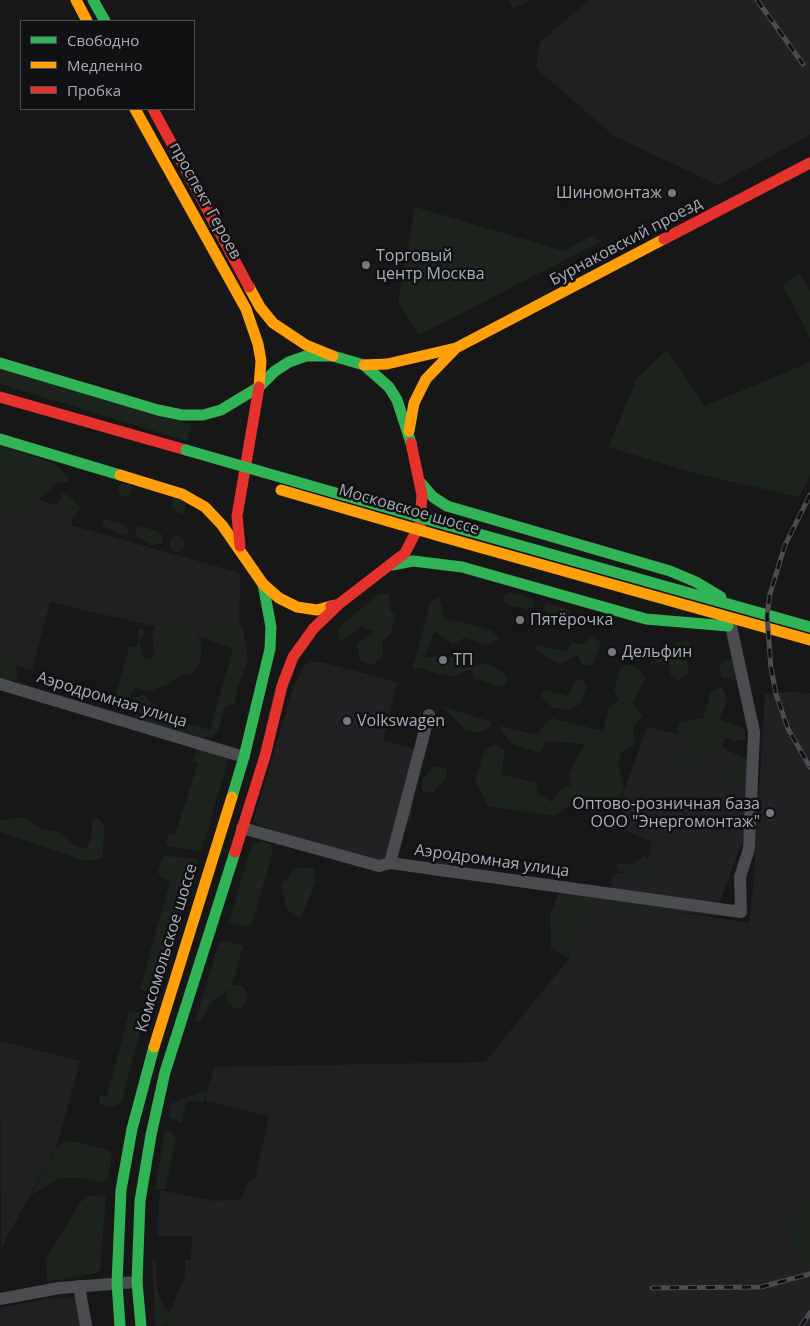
<!DOCTYPE html>
<html>
<head>
<meta charset="utf-8">
<style>
  body { margin:0 }
  #map { position:relative; width:810px; height:1326px; overflow:hidden; background:#171717; font-family:"Open Sans",sans-serif }
  canvas { display:block }
  .legend { position:absolute; left:20px; top:20px; width:175px; height:90px; box-sizing:border-box; background:#111113; border:1px solid #4d4f55; margin:0; padding:6px 9px; list-style:none; font-size:15px; color:#a8adb8 }
  .legend li { display:flex; align-items:center; gap:10px; height:25px }
  .legend b { width:25px; border:1px solid #4d4f55 }
</style>
</head>
<body>
<div id="map">
<canvas width="810" height="1326"></canvas>
<ul class="legend">
<li><b style="height:6px;background:#30b455"></b>Свободно</li>
<li><b style="height:6px;background:#ff9f0a"></b>Медленно</li>
<li><b style="height:6px;background:#e5322d"></b>Пробка</li>
</ul>
</div>
<script>
const ctx = document.querySelector('canvas').getContext('2d');
ctx.lineJoin = 'round';
function fillPath(path, color) {
  ctx.fillStyle = color;
  ctx.fill(path, 'evenodd');
}
function shape(rows) {
  const path = new Path2D();
  for (const r of rows) {
    if (r.length === 3) {
      path.moveTo(r[0] + r[2], r[1]);
      path.arc(r[0], r[1], r[2], 0, 2 * Math.PI);
      continue;
    }
    path.moveTo(r[0], r[1]);
    for (let i = 2; i < r.length; i += 2) path.lineTo(r[i], r[i + 1]);
  }
  return path;
}
function stroke(path, color, width, dash) {
  ctx.strokeStyle = color;
  ctx.lineWidth = width;
  ctx.lineCap = dash ? 'butt' : 'round';
  ctx.setLineDash(dash || []);
  ctx.stroke(path);
}
function write(font, color, halo, rows, align = 'center') {
  ctx.font = font + ' "Open Sans",sans-serif';
  ctx.lineWidth = 5;
  ctx.setLineDash([]);
  ctx.textBaseline = 'middle';
  ctx.strokeStyle = halo;
  ctx.fillStyle = color;
  for (const [text, x, y, turn = 0] of rows) {
    ctx.save();
    ctx.translate(x, y);
    ctx.rotate((+turn || 0) * Math.PI / 180);
    ctx.textAlign = isNaN(turn) ? turn : align;
    if (halo) ctx.strokeText(text, 0, 0);
    ctx.fillText(text, 0, 0);
    ctx.restore();
  }
}
const built = shape([
  [508,0,532,0,513,8],
  [589,0,810,0,810,135,718,185,614,136,536,68,540,42],
  [0,487,74,511,71,525,240,573,239,646,50,602,32,670,0,661],
  [311,662,322,662,397,682,383,741,416,749,387,852,382,860,372,861,301,841,253,822,294,685,305,665],
  [788,692,810,693,810,1326,167,1326,166,1321,185,1276,185,1260,191,1260,192,1236,157,1236,160,1190,214,1201,242,1199,247,1183,255,1179,269,1116,205,1100,214,1067,485,1062,568,960,584,898,749,923,754,880,765,694],
  [647,727,709,741,748,760,745,835,719,904,610,890,613,873,646,874,652,842,622,829,623,794],
  [0,1041,80,1061,57,1146,1,1248],
  [87,1297,93,1326,0,1326,0,1308,47,1299]
]);
const green = shape([
  [415,207,564,251,592,235,600,242,419,335,398,302],
  [799,273,810,291,810,338,783,285],
  [667,350,705,406,810,362,810,475,799,497,698,474,608,447,637,378],
  [0,369,192,425,187,441,0,384],
  [0,444,55,464,68,476,68,482,56,484,23,513,5,509,0,506],
  [125,490,7],
  [63,493,73,499,80,508,74,517,62,516,56,507],
  [175,496,186,503,184,514,179,514,171,507],
  [104,519,121,523,130,531,126,536,106,528,102,524],
  [139,526,157,531,162,535,162,544,151,545,136,536,136,531],
  [177,544,8],
  [510,592,531,598,535,607,526,609,508,605,502,597],
  [380,593,389,595,390,610,396,615,391,633,382,641,383,656,372,665,360,661,357,644,374,632,362,626,343,640,338,639,339,627],
  [439,597,445,620,458,621,492,631,499,638,489,645,464,638,453,644,434,631,425,657,459,657,471,666,486,663,501,671,508,679,502,687,475,678,470,669,455,676,438,674,420,668,412,670,431,601],
  [548,603,569,610,572,617,564,621,548,616,543,607],
  [229,620,239,623,243,628,248,660,238,686,235,703,225,707,219,728,213,737,200,737,137,720,134,715,134,704,136,697,144,695,151,702,148,713,210,730,233,649,209,640,207,634,210,625,228,627],
  [166,625,176,629,187,625,192,626,195,631,202,644,200,660,196,670,191,674,180,675,167,685,156,688,152,692,136,688,122,705,114,703,129,647,135,647,139,642,138,631,142,628,144,633,140,644,142,655,146,659,151,659,155,655,152,637,155,626],
  [591,637,601,642,593,666,582,665,578,655,559,664,535,650,537,645,567,652,572,642,582,645],
  [687,640,693,648,687,660,689,673,678,681,671,675,669,663,657,664,652,654,660,651,672,656,676,643],
  [0,656,16,662,17,681,0,678],
  [727,659,738,664,741,672,736,680,721,677,720,665],
  [630,665,638,668,645,678,633,703,642,716,633,727,635,744,621,752,618,764,624,788,618,805,592,813,577,800,554,816,488,806,475,780,485,749,496,744,505,750,501,774,536,783,538,794,552,802,561,788,571,785,569,773,585,744,546,741,540,753,512,744,500,729,501,726,536,735,551,718,603,731,609,707,619,700,614,691,620,667],
  [582,679,587,685,580,704,568,710,552,707,541,696,545,690,568,696,576,680],
  [722,686,727,700,719,720,744,728,746,739,735,741,725,737,718,757,694,755,689,772,680,774,675,771,685,740,677,730,681,721,703,718,711,692],
  [442,706,489,721,492,726,479,733,465,730],
  [198,747,229,757,201,851,168,846,166,842,169,834,175,835,198,763,193,761],
  [747,756,749,771,734,784,727,777,731,764],
  [274,765,279,766,262,822,273,826,272,829,256,824],
  [434,766,446,768,447,776,433,793,422,791,422,780],
  [404,802,412,806,411,821,395,826,389,819,393,809],
  [23,817,41,828,62,833,74,845,81,848,86,848,91,839,92,822,96,818,101,820,105,830,102,858,85,861,0,832,0,821],
  [263,841,272,845,272,854,251,927,229,922,252,844],
  [437,848,449,848,453,857,449,865,437,866,431,859],
  [645,855,651,861,648,876,638,878,617,870,617,864,633,864],
  [166,856,198,859,157,992,152,994,140,989,170,882,160,876,158,872,162,858],
  [313,867,316,882,301,918,287,910,281,885,295,869],
  [559,893,718,911,717,916,589,903,580,939,567,957,551,949,550,915],
  [224,941,243,946,232,985,241,985,248,994,243,1007,235,1009,226,1000,228,989,211,1003,199,1023,195,1022,219,943],
  [134,1011,141,1013,144,1017,121,1103,113,1107,99,1104,100,1096,107,1097,129,1012],
  [207,1090,203,1103,192,1100,186,1102,181,1123,169,1117,171,1104],
  [165,1129,172,1132,176,1139,165,1189,155,1190],
  [66,1140,106,1149,110,1152,112,1156,108,1178,102,1183,82,1178,60,1178,31,1195,57,1147],
  [106,1195,100,1269,96,1273,47,1282,46,1259,82,1200,88,1196],
  [800,1203,810,1203,810,1266,798,1270,791,1230],
  [156,1259,157,1290,166,1311,169,1311,165,1326,155,1326,152,1260],
  [183,1290,181,1326,168,1326,175,1305]
]);
const street = shape([
  [0,684,244,757],
  [242,828,379,866,390,863,741,912,740,877,749,849,754,732,731,626],
  [390,863,429,715],
  [79,1286,86,1326],
  [0,1299,59,1288,137,1282]
]);
const fast = shape([
  [93,0,105,21],
  [0,363,158,410,182,415,203,415,221,410,259,387,275,371,289,362,306,356,333,356,364,365,389,387,397,400,411,443],
  [0,439,120,475],
  [421,483,433,497,447,506,670,571,696,582,721,597],
  [447,525,810,627],
  [392,565,413,561,462,567,646,619,728,626],
  [232,797,244,757,270,649,271,627,263,584],
  [120,1326,117,1283,121,1190,132,1129,154,1047],
  [141,1326,137,1282,140,1201,151,1135,165,1072,235,852]
]);
const slow = shape([
  [76,0,87,21],
  [135,109,246,309,258,344,261,361,259,387],
  [249,287,260,307,273,323,306,345,333,356],
  [364,365,387,364,456,348,664,239],
  [409,431,414,403,426,379,456,348],
  [120,475,182,494,205,507,222,525,263,584,279,598,297,607,317,610,331,606],
  [443,537,810,640],
  [154,1047,232,797]
]);
const jam = shape([
  [153,109,249,287],
  [664,239,810,163],
  [0,397,186,450],
  [240,546,237,516,259,387],
  [331,606,339,604,405,553,420,524,422,495,411,443],
  [235,852,265,756,282,686,293,657,314,628,338,605]
]);
const rail = shape([
  [757,0,803,64],
  [810,495,785,545,770,594,767,616,771,668,776,694,788,729,810,767],
  [652,1288,761,1287,810,1274],
  [801,1326,810,1313]
]);
const fastBridge = shape([
  [186,450,447,525]
]);
const slowBridge = shape([
  [281,490,443,537]
]);
const markers = [
  [672,193,5,"#757880"],
  [366,265,5,"#757880"],
  [520,620,5,"#757880"],
  [612,652,5,"#757880"],
  [443,660,5,"#757880"],
  [347,721,5,"#757880"],
  [770,813,5,"#757880"]
];
const poiNames = [
  ["Шиномонтаж",662,193,"right"],
  ["Торговый",376,256],
  ["центр Москва",376,274],
  ["Пятёрочка",530,620],
  ["Дельфин",622,652],
  ["ТП",453,660],
  ["Volkswagen",357,721],
  ["Оптово-розничная база",760,804,"right"],
  ["ООО \"Энергомонтаж\"",760,822,"right"]
];
const streetNames = [
  ["проспект Героев",205,201,61],
  ["Бурнаковский проезд",626,242,-28],
  ["Московское шоссе",409,510,16],
  ["Аэродромная улица",112,700,17],
  ["Аэродромная улица",492,861,8],
  ["Комсомольское шоссе",167,948,-73]
];
fillPath(built, '#212123');
fillPath(green, '#1d241e');
stroke(street, '#4b4c50', 12);
stroke(fast, '#30b455', 11);
stroke(slow, '#ff9f0a', 11);
stroke(jam, '#e5322d', 11);
stroke(rail, '#4b4c4f', 5);
stroke(rail, '#111113', 3, [9]);
stroke(fastBridge, '#30b455', 11);
stroke(slowBridge, '#ff9f0a', 11);
for (const [x, y, r, color] of markers) {
  const dot = new Path2D();
  dot.arc(x, y, r, 0, 2 * Math.PI);
  ctx.fillStyle = color;
  ctx.fill(dot);
  stroke(dot, '#111113', 2);
}
write('16px', '#a8adb8', '#111113', poiNames, 'left');
write('16px', '#a8adb8', '#111113', streetNames);
</script>
</body>
</html>
